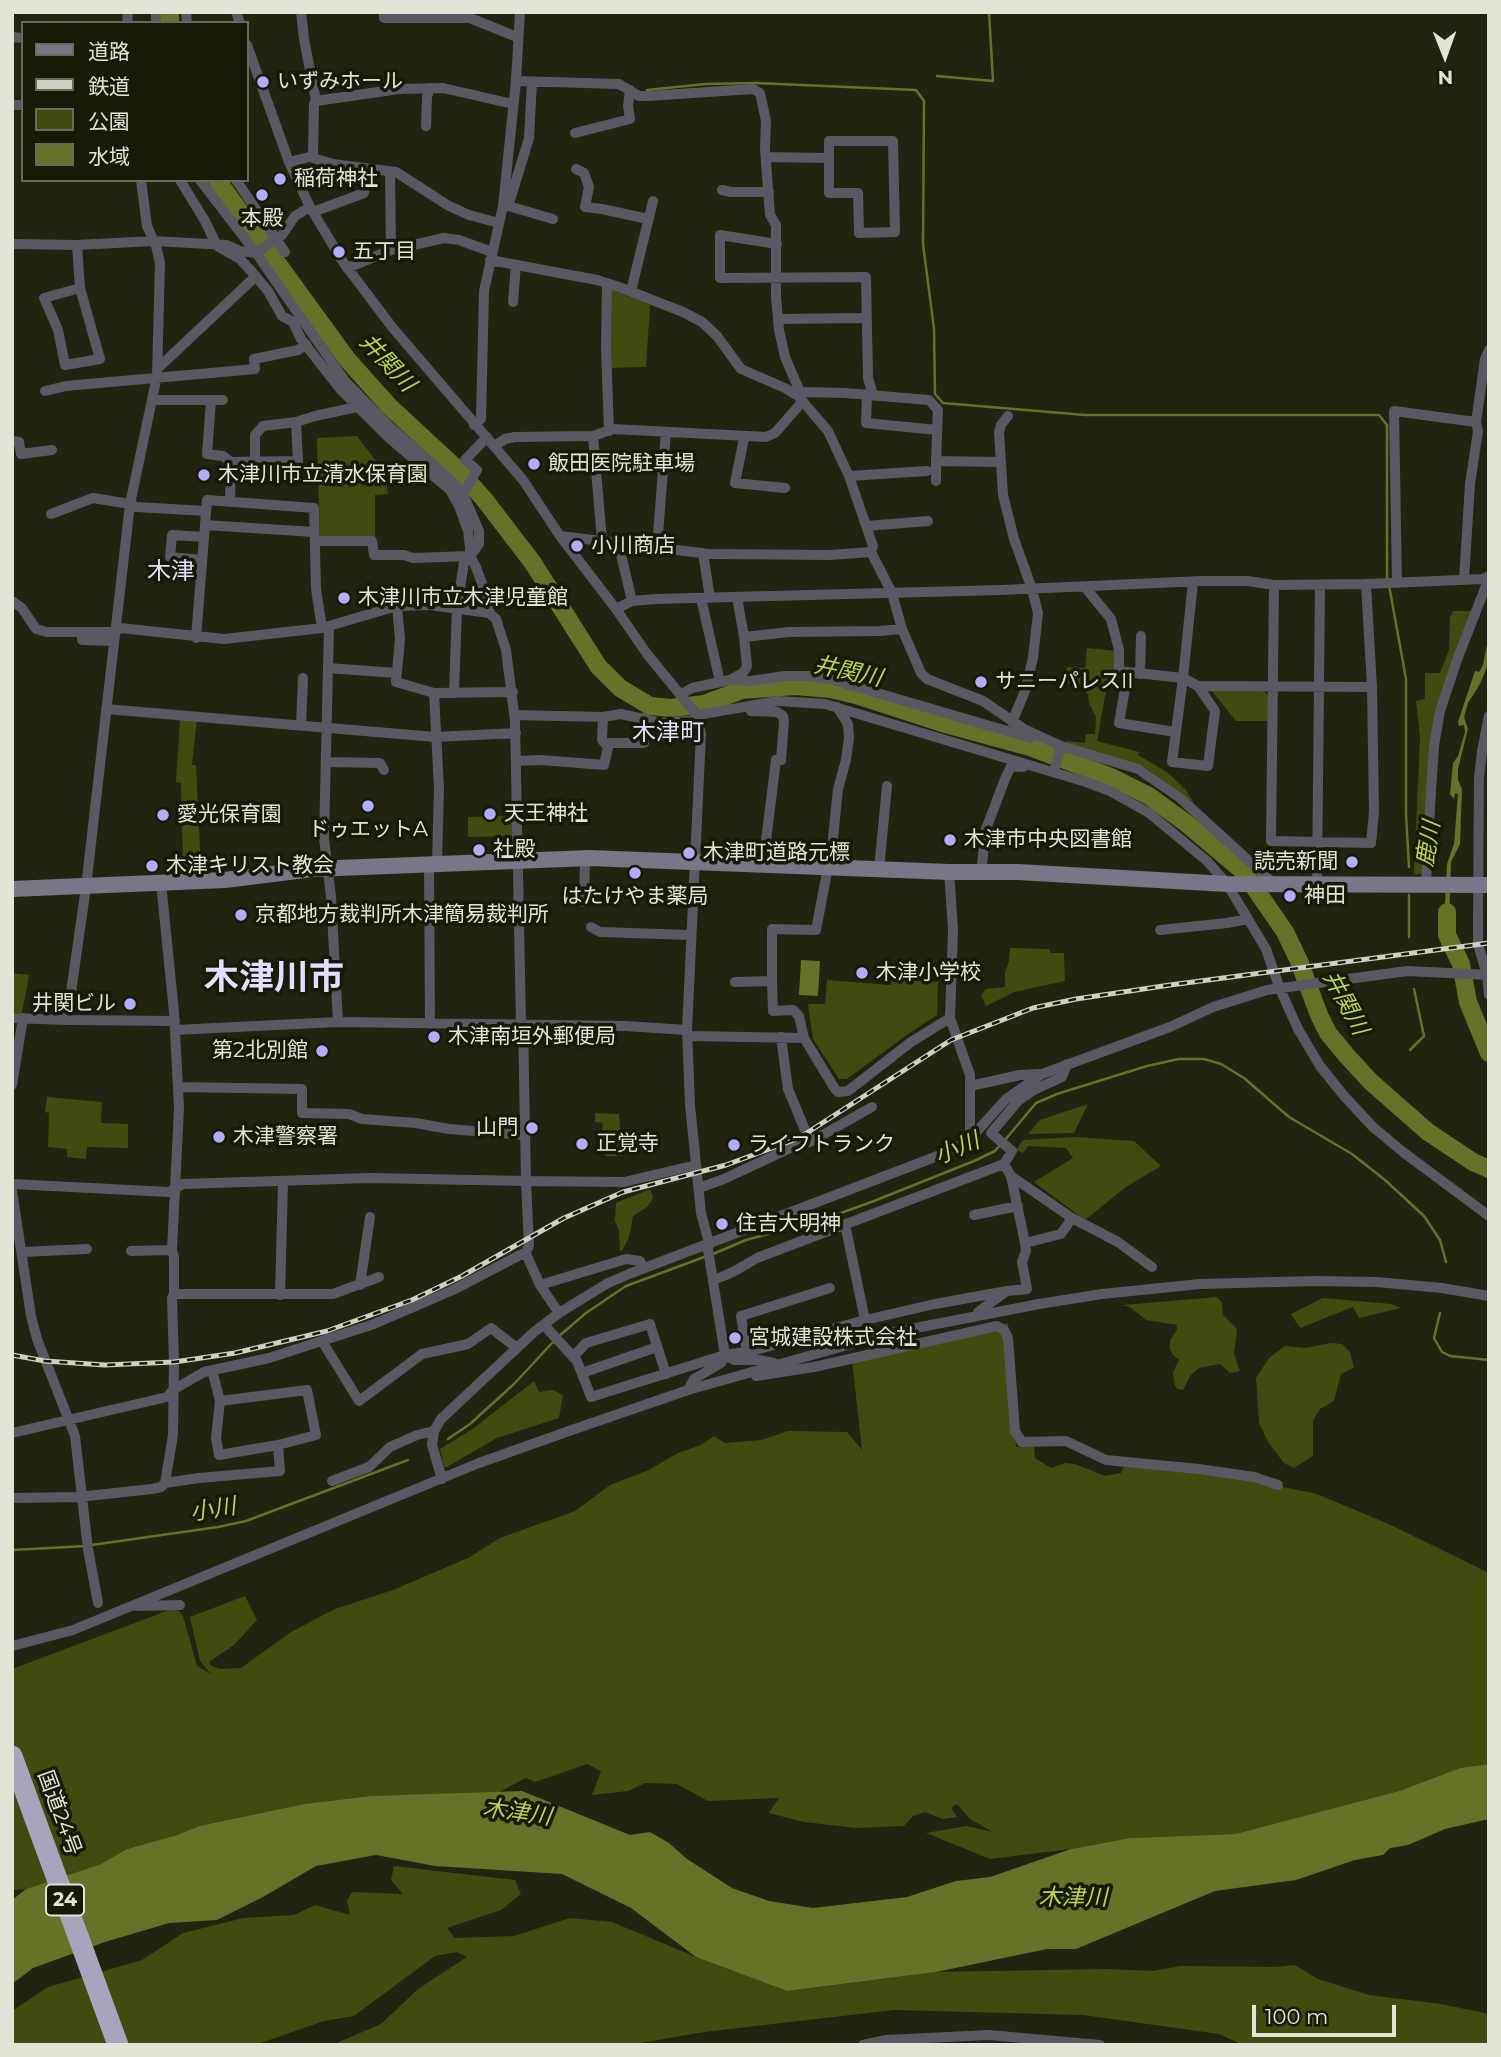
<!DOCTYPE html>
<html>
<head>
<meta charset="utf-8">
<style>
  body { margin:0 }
  #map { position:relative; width:1501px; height:2057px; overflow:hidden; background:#202410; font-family:Montserrat,"Noto Sans JP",sans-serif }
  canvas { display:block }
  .frame { position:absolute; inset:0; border:14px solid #e1e4d7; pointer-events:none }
  .legend { position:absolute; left:21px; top:21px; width:228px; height:161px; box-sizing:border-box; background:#171a07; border:2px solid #686b5a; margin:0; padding:9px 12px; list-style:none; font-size:21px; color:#e1e4d7 }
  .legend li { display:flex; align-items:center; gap:14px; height:35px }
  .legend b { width:35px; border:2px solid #686b5a }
  .north { position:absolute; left:1410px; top:21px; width:70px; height:70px; -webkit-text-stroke:5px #171a07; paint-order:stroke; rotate:179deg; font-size:19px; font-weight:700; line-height:28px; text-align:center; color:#e1e4d7 }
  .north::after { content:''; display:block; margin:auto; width:24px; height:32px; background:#e1e4d7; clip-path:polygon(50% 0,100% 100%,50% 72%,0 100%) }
  .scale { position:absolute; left:1252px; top:2005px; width:144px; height:32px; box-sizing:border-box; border:4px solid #e1e4d7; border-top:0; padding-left:9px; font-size:21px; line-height:24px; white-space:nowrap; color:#e1e4d7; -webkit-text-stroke:5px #171a07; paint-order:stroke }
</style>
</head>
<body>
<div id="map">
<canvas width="1501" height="2057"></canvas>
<div class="frame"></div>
<ul class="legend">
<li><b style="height:9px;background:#777887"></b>道路</li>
<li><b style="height:9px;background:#cdd0c2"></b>鉄道</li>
<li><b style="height:19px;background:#414b0f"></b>公園</li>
<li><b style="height:19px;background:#657227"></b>水域</li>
</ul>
<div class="north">N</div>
<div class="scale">100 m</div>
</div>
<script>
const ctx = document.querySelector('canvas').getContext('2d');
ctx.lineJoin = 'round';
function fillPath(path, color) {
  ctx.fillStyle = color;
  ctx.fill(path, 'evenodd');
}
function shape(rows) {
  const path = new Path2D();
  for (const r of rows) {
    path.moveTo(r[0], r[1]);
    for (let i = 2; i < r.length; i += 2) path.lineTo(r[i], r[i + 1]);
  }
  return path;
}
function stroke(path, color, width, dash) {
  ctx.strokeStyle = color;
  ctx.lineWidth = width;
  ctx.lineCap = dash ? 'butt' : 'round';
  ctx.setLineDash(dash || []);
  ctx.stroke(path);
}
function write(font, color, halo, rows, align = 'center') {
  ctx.font = font + ' Montserrat,"Noto Sans JP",sans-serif';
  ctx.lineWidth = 7;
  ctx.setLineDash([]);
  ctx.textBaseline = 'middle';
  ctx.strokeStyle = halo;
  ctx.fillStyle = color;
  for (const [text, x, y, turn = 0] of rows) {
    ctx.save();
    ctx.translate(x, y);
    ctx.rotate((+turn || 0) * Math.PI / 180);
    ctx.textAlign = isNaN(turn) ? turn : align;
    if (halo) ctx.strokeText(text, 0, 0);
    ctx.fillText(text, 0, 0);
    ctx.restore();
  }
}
const green = shape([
  [610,289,650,305,646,367,609,368],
  [357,436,385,473,388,494,375,495,375,537,320,538,317,438],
  [1453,611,1473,611,1434,716,1422,874,1414,874,1420,737,1416,701,1425,699,1425,673,1440,673,1449,650,1450,617],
  [1087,648,1117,651,1116,673,1109,674,1097,741,1139,752,1138,755,1167,772,1185,789,1194,803,1146,768,1065,745,1067,741,1085,743,1086,734,1095,734,1096,717,1089,703,1088,694,1074,684,1067,683,1067,667,1085,668],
  [1212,691,1264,691,1269,697,1269,721,1236,721],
  [180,718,197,719,192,765,196,765,201,869,183,870,181,783,176,782],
  [513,816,513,836,468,837,468,817],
  [1010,948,1049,949,1051,953,1064,953,1065,981,1014,992,986,1006,981,995,986,989,1005,987,1005,972,1009,961],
  [12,973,29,975,22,1013,12,1014],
  [892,979,938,982,937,1015,908,1034,847,1079,839,1079,813,1039,808,1004,825,1004,827,980,891,985],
  [47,1097,102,1102,101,1123,128,1124,128,1148,87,1147,86,1159,67,1157,67,1149,48,1147,49,1113,45,1112],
  [1088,1104,1074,1133,1028,1134,1040,1120],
  [595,1113,619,1114,622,1156,605,1156,607,1137,601,1136,603,1123,595,1122],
  [1074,1137,1134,1141,1161,1166,1126,1187,1085,1220,1034,1182,1073,1158,1066,1148,1028,1146,1023,1153,1016,1150,1023,1140],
  [648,1190,651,1190,653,1198,647,1207,633,1216,629,1237,622,1251,620,1251,619,1231,615,1221,616,1203],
  [1217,1297,1222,1303,1223,1315,1237,1329,1234,1354,1240,1371,1230,1373,1220,1364,1199,1368,1190,1376,1183,1390,1177,1389,1174,1383,1173,1372,1179,1360,1173,1355,1170,1349,1170,1340,1177,1330,1177,1325,1146,1320,1130,1307,1123,1305],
  [1323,1298,1391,1304,1401,1308,1359,1318,1353,1307,1300,1328,1291,1314],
  [1008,1323,1016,1447,1034,1447,1035,1458,1051,1468,1065,1463,1075,1464,1105,1476,1121,1473,1124,1465,1221,1474,1317,1494,1391,1525,1489,1573,1489,1764,1460,1768,1399,1791,1235,1834,1130,1838,1071,1849,990,1859,926,1833,966,1826,993,1832,970,1819,957,1804,951,1808,957,1817,943,1819,925,1812,913,1816,904,1826,856,1828,804,1822,769,1813,779,1798,708,1801,677,1784,645,1783,628,1791,592,1795,601,1771,587,1764,535,1782,526,1778,497,1793,370,1796,304,1804,199,1826,177,1835,127,1849,101,1864,26,1889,12,1890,12,1669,172,1609,179,1611,183,1616,197,1666,211,1674,200,1661,190,1617,245,1596,257,1620,234,1645,209,1662,211,1666,221,1669,241,1668,291,1632,335,1609,393,1590,468,1558,500,1538,575,1511,610,1485,649,1470,678,1453,701,1445,714,1436,725,1443,761,1440,788,1431,847,1432,862,1450,852,1360],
  [1331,1343,1342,1344,1350,1352,1354,1368,1341,1374,1334,1401,1320,1409,1313,1421,1313,1456,1294,1468,1284,1463,1268,1442,1259,1423,1256,1378,1269,1358,1285,1346,1305,1348],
  [534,1381,539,1392,553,1390,563,1395,559,1418,497,1438,447,1467,444,1467,440,1449,474,1428],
  [394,1866,515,1880,521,1894,501,1910,447,1928,455,1938,514,1936,570,1918,612,1922,696,1957,787,1991,936,1972,1107,1969,1153,1971,1180,1966,1275,1967,1295,1965,1318,1979,1369,1995,1441,2004,1489,2014,1489,2045,1243,2045,1219,2034,1083,2015,894,2010,704,2032,629,2045,332,2045,381,2024,418,1989,467,1957,457,1952,435,1956,354,2016,324,2021,255,2045,12,2045,12,2011,48,1987,142,1960,183,1933,243,1918,294,1915,315,1905,350,1915,347,1901,352,1892,403,1894,391,1880]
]);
const water = shape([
  [1489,634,1489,662,1480,684,1468,703,1464,717,1468,729,1458,769,1458,780,1462,789,1460,844,1451,862,1449,924,1447,935,1444,923,1447,864,1454,844,1458,794,1455,793,1454,799,1450,794,1453,763,1458,756,1465,732,1464,725,1459,726,1458,722,1475,671,1479,672,1483,665],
  [801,960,820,961,818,996,799,995],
  [1489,1764,1489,1819,1445,1829,1408,1845,1390,1848,1383,1855,1355,1860,1296,1880,1215,1891,1076,1949,1047,1949,936,1972,787,1991,696,1957,631,1908,562,1874,435,1866,376,1855,316,1866,263,1897,217,1920,169,1923,105,1942,33,1968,12,1984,12,1900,26,1889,101,1864,127,1849,177,1835,199,1826,304,1804,370,1796,522,1791,630,1835,650,1832,669,1843,687,1859,732,1888,769,1901,813,1908,907,1897,956,1881,990,1877,1071,1849,1130,1838,1235,1834,1399,1791,1460,1768]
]);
const stream = shape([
  [937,76,993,81,989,12],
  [647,90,705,84,756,83,916,90,924,101,923,244,934,329,935,394,943,403,1085,415,1379,415,1387,425,1387,579],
  [1389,585,1406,679,1406,814,1409,867],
  [1409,895,1409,937],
  [1410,1050,1424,1036,1414,989],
  [1005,1140,1036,1103,1057,1094,1147,1066,1179,1059,1204,1059,1221,1064,1244,1078,1289,1117,1352,1154,1385,1180,1424,1216,1440,1240,1446,1262],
  [713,1254,746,1240,830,1217,874,1201,974,1161,995,1151,1000,1145],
  [1440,1313,1434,1338,1442,1352,1450,1356,1489,1360],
  [558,1337,586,1313,626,1286,707,1256],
  [448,1439,470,1424,514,1384,553,1342],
  [92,1545,218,1527,246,1521,408,1460],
  [12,1550,86,1546]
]);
const river = shape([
  [170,12,170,23],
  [217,180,347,359,389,406,457,469,484,499,533,563,598,666,620,688,650,706,671,708,704,704,742,690,795,686,830,689,856,695,942,723,1030,747,1111,777,1149,796,1186,823,1243,871,1285,932,1299,961,1319,1015,1328,1033,1347,1056,1371,1082,1428,1132,1473,1162,1489,1169],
  [1447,912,1447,935,1461,964,1468,1002,1489,1053]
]);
const street = shape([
  [156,12,156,23],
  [186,12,187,23],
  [236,12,240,23],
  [301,12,304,39,316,101,399,89,443,88,513,104],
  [384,12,384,18,470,18,517,37],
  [127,23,128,12],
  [12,37,23,38],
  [247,45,289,162,310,207,343,262,392,327,523,480,560,536,616,609,647,654,697,715,701,734,687,1030,690,1105,701,1213,709,1243,708,1250,725,1355,734,1360,759,1360,774,1363],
  [516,81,619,84,639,96,648,96,753,89,760,93,766,121,765,149,770,215,776,225,776,297,779,330,785,357,800,392,798,396],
  [12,105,23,105],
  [426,126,427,97,430,88],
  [575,133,630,119,628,106,630,90],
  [829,141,893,141,895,232,859,233,858,193,829,193,829,141],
  [313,156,314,104,316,101],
  [766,157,829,158],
  [289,162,313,156,313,158,333,164,396,172,449,206,469,215,499,223],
  [576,169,584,173,589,187,585,207,602,209,648,219],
  [390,172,391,250],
  [141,180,147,226,156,246,160,263,157,376,130,504,86,887,67,1020,175,1021],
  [180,180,205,221,217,246,240,259,253,273,268,291,282,316,293,322,301,339,340,389,389,438,450,490,459,506,468,531,470,548,470,556,464,562,457,608,454,693],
  [200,180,256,253,345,381,389,426,455,484,463,494,479,531,479,544,470,556,476,567,490,606,489,613],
  [236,180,285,252],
  [722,190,731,192,769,192],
  [505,205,553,219],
  [503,206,510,200,529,138,532,82],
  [313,212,364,193,367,169],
  [12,244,77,245,153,241,227,245,240,251,256,253,282,235,295,216,310,207],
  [777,244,720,235,720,278,866,277,868,378,873,395],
  [77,245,80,288,100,359,65,365,58,330,44,298,80,288],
  [490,260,597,280,619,287,683,312,702,322,717,336,741,369,785,388,798,396,828,431,849,476,873,546,871,552,892,593,902,629,921,673,927,679,983,701,1024,729,1061,746,1138,769,1180,798,1273,883],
  [347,268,391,250,444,238,459,240,492,252],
  [607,284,606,348,609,431],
  [631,291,653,201],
  [513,302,516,265],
  [778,319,867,318],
  [157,369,256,276],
  [45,391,66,386,255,369,254,359,298,350,306,344],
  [800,392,845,393,929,400,938,410,936,461,1000,462],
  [867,394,866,423,937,430],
  [153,400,223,400],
  [211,400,207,454,223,456,231,462],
  [1008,416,1001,425,999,432,1003,495,1014,539,1032,589,1038,613,1033,658,1025,691,1012,722],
  [474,425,481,419,484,291,503,206,516,81,520,12],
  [593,436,602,540],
  [744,438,735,483,785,488],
  [12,441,19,442,21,454,52,450],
  [496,445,505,439,515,437,593,436,613,429,766,437,775,433,803,401],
  [255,462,255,435,263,426,296,422],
  [595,469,664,467],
  [849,476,927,471],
  [936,481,936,461],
  [463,494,477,470,465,460,487,437],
  [230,501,231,462,298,461,296,422,315,416,357,407],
  [51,514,93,498,130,504,136,507,206,511],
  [205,525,314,532],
  [867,526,928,521],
  [560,536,710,554,830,555,871,552],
  [315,541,372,541,374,555,404,555,413,558,470,556],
  [618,542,632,601],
  [657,547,666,432],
  [703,553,710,598],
  [202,560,170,557,172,535,204,537],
  [1464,579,1470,484,1478,431,1476,422,1485,359,1489,350],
  [1397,583,1394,411,1476,422],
  [1274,585,1271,841,1371,843,1374,812,1372,687,1366,584],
  [1085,587,1111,619,1119,650,1119,671,1128,672],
  [737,597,744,637],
  [701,598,720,682],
  [12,601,22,608,36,629,47,632,115,632,120,628,224,639,322,628,397,606,430,605,489,613,496,619,506,650,515,721,521,1024],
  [397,606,400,639,396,682,434,693,439,788,437,863],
  [616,609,632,601,656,599,1001,590,1201,581,1248,581,1274,585,1366,584,1483,579,1489,576],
  [329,626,324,838,331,897,338,1022],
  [82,632,82,640,114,641],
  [196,638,207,500,314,508,316,589,322,628],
  [328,668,396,673],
  [1140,674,1141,636],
  [730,680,750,681,785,676,811,676,833,680,1031,738],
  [1198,686,1372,687],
  [434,693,513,692],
  [680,695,692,688,730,680,743,673,747,666,744,637,789,632,880,631,902,629],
  [106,709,435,737,516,733],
  [751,711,777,712,783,716,784,722,781,760,776,760,763,865],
  [515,715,603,717,621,714,661,723,697,720],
  [697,715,778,701,825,704,1086,782,1110,791,1149,813,1207,861,1227,884,1266,949,1280,989,1298,1029,1320,1066,1345,1097,1373,1127,1403,1152,1489,1216],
  [1489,716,1482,751,1479,778,1478,920,1478,944,1487,975,1489,995],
  [603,717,602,740,608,747],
  [301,725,303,678],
  [1175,732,1119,723,1128,672,1183,678,1172,762,1208,766,1215,711,1198,686,1183,678,1193,582],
  [517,761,541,760,604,765,609,743,644,743,644,718],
  [326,762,380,763,384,770],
  [1054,772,1061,746],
  [429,864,430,1024],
  [828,867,816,930,772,929,772,981,773,1011,793,1010,799,1016,804,1038,835,1089,838,1092,848,1091,911,1042,950,1018],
  [830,867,838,789,846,760,849,738,848,724,837,707],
  [879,869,887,786],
  [949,872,953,929,950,1018,970,1075,970,1139],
  [981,872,986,829,1005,779,1011,766,1023,767],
  [161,883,174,1012,179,1108,172,1250,174,1257,174,1294,172,1298,174,1362,173,1435,165,1483],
  [1317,883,1320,585],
  [1426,884,1431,791,1434,746,1440,711,1457,660,1489,578],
  [584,902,585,858],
  [591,927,600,932,690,935],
  [1160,930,1227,923,1248,919],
  [735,982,772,981],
  [12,1018,67,1020],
  [523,1024,526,1181,624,1182,696,1165],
  [175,1030,338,1022,625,1026,687,1030],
  [688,1036,804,1038],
  [781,1037,788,1089,810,1142],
  [12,1085,23,1018],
  [970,1086,1020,1075,1039,1074],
  [178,1087,302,1089,302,1113,349,1114,362,1119,416,1123,449,1129,524,1135],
  [1004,1164,1011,1176,1072,1218,1118,1242,1152,1267],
  [12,1184,169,1192,183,1184,370,1178,526,1181,529,1246,525,1254],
  [699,1188,724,1179,801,1143,810,1142,872,1107],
  [12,1191,31,1316,37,1339,75,1436,88,1549,98,1603],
  [974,1215,1018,1206],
  [845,1224,865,1320],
  [1025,1243,1061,1234,1072,1218],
  [131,1251,172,1250],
  [22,1252,87,1249],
  [714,1280,733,1272,757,1258,1004,1164,1012,1151,991,1133,1018,1101,1034,1090,1062,1077,1067,1064],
  [360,1285,370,1217],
  [540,1285,626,1259,640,1261,643,1268],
  [174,1294,333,1294,379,1277],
  [280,1295,283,1182],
  [978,1312,1007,1291,1027,1289,1022,1262,1026,1251,1025,1243,1011,1176],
  [544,1325,577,1361,591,1397,725,1355,752,1351,865,1320,935,1304,1007,1291],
  [322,1341,359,1401,422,1354,468,1344,491,1328,517,1348],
  [747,1352,741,1316,830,1288],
  [573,1357,586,1343,650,1324,666,1374],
  [212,1370,220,1401,307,1390,316,1435,278,1445,219,1455,216,1438,220,1401],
  [582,1373,657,1347],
  [756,1376,814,1367,997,1326,1004,1330,1008,1338,1015,1431,1022,1442,1066,1441,1106,1460,1199,1469,1254,1477,1278,1485],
  [688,1390,694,1379,721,1363,724,1358],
  [12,1433,167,1397,173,1390,204,1372,269,1358,374,1324,453,1290,522,1254,527,1256,540,1285,559,1313],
  [442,1479,432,1445,434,1431,441,1419,534,1332,559,1313,608,1283,629,1274,948,1152,970,1139,1006,1099,1042,1074,1170,1027,1213,1007,1267,990,1407,971,1489,975],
  [332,1481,369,1467,390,1447,417,1435,434,1431],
  [12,1498,78,1497,152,1489,161,1487,165,1483,199,1478,280,1471,278,1445],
  [136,1606,180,1605],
  [12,1646,73,1630,479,1463,569,1431,688,1390,890,1333,1039,1304,1102,1294,1200,1284,1315,1281,1377,1282,1442,1288,1489,1296],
  [863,2045,886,2040,989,2035,1100,2045]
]);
const secondary = shape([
  [12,889,225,880,313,869,590,858,949,872,1018,872,1227,884,1489,885]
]);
const highway = shape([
  [12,1756,118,2045]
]);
const rail = shape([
  [12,1355,45,1361,105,1365,174,1362,235,1353,327,1331,412,1300,462,1276,564,1218,623,1192,726,1165,799,1138,951,1040,1033,1008,1076,999,1170,985,1489,943]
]);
const markers = [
  [263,82,7,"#b0aefa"],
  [280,179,7,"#b0aefa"],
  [262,195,7,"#b0aefa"],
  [339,252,7,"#b0aefa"],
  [534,464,7,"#b0aefa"],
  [204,475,7,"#b0aefa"],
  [577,546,7,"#b0aefa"],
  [344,598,7,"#b0aefa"],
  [981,682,7,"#b0aefa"],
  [368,806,7,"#b0aefa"],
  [490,814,7,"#b0aefa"],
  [163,815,7,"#b0aefa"],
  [950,840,7,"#b0aefa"],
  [479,850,7,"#b0aefa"],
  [689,853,7,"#b0aefa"],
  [1352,862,7,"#b0aefa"],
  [152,866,7,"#b0aefa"],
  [635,873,7,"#b0aefa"],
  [1290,896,7,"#b0aefa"],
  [241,915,7,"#b0aefa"],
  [862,973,7,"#b0aefa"],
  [130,1004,7,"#b0aefa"],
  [434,1037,7,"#b0aefa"],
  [322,1051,7,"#b0aefa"],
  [532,1128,7,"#b0aefa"],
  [219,1137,7,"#b0aefa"],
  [582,1144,7,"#b0aefa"],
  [734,1145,7,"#b0aefa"],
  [722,1224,7,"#b0aefa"],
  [735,1338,7,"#b0aefa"]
];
const shields = [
  [65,1900,38]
];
const shieldNames = [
  ["24",65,1900]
];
const poiNames = [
  ["いずみホール",277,82],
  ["稲荷神社",294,179],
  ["本殿",262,219,"center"],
  ["五丁目",353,252],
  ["飯田医院駐車場",548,464],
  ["木津川市立清水保育園",218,475],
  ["小川商店",591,546],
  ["木津川市立木津児童館",358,598],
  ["サニーパレスII",995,682],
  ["天王神社",504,814],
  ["愛光保育園",177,815],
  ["ドゥエットA",368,830,"center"],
  ["木津市中央図書館",964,840],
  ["社殿",493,850],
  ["木津町道路元標",703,853],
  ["読売新聞",1338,862,"right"],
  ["木津キリスト教会",166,866],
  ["神田",1304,896],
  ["はたけやま薬局",635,897,"center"],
  ["京都地方裁判所木津簡易裁判所",255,915],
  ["木津小学校",876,973],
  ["井関ビル",116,1004,"right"],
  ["木津南垣外郵便局",448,1037],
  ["第2北別館",308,1051,"right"],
  ["山門",518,1128,"right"],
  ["木津警察署",233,1137],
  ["正覚寺",596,1144],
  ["ライフトランク",748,1145],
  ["住吉大明神",736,1224],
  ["宮城建設株式会社",749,1338]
];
const streetNames = [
  ["国道24号",59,1813,70]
];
const waterNames = [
  ["井関川",387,363,47],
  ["井関川",848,672,12],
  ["鹿川",1429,844,-81],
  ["井関川",1345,1003,62],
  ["小川",957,1149,-23],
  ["小川",213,1510,-9],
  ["木津川",517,1813,8],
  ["木津川",1073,1898]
];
const quarterNames = [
  ["木津",171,572],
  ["木津町",668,733]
];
const townNames = [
  ["木津川市",274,979]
];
fillPath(green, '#414b0f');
fillPath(water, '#657227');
stroke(stream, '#657227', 2.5);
stroke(river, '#657227', 18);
stroke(street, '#585962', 10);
stroke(secondary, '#777887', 16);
stroke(highway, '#a5a5bd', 21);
stroke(rail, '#cdd0c2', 5);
stroke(rail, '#171a07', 2.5, [8]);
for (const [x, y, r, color] of markers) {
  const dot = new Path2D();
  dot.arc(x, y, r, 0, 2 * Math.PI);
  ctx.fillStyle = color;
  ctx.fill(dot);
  stroke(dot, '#171a07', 2.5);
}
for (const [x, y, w] of shields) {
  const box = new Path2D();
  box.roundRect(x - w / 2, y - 15.5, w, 31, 5);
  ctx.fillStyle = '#171a07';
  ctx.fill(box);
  stroke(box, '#e1e4d7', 2);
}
write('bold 19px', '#e1e4d7', null, shieldNames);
write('21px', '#e1e4d7', '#171a07', poiNames, 'left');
write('21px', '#e1e4d7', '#171a07', streetNames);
write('italic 23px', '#bdd452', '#171a07', waterNames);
write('24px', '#dfe0fd', '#171a07', quarterNames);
write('bold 35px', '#dfe0fd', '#171a07', townNames);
</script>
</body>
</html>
